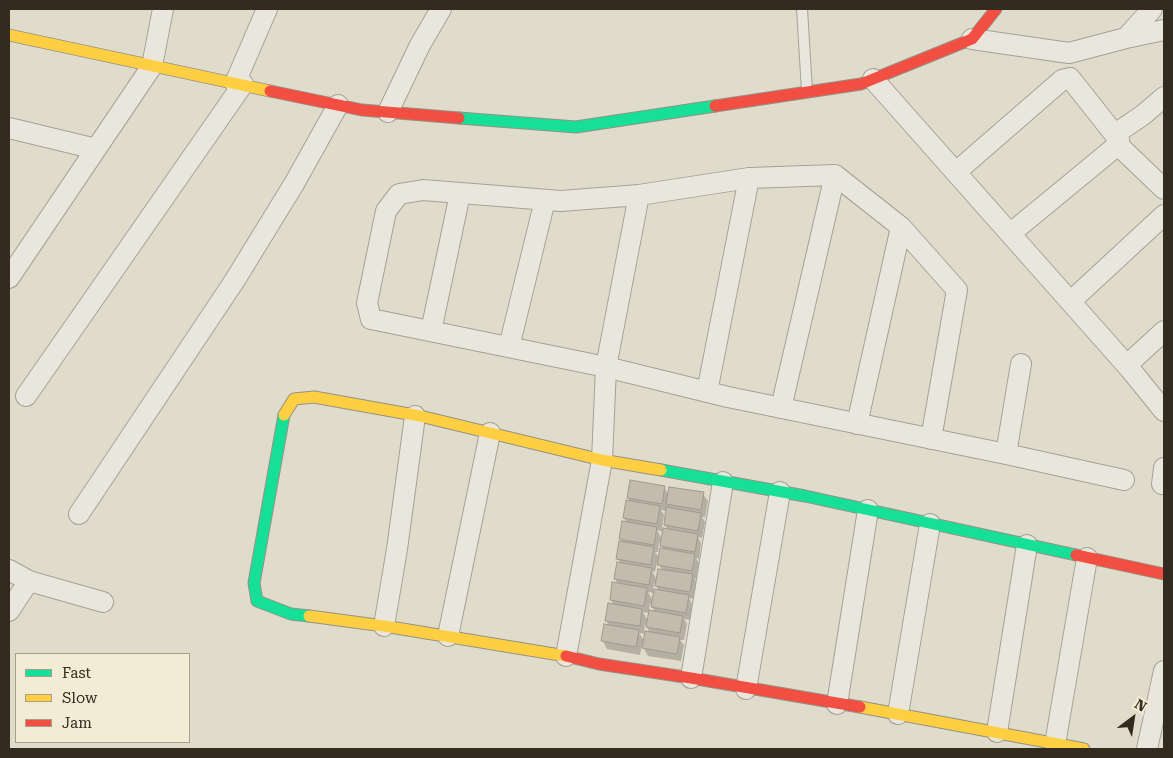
<!DOCTYPE html>
<html>
<head>
<meta charset="utf-8">
<style>
  body { margin:0 }
  #map { position:relative; width:1173px; height:758px; overflow:hidden; background:#e0dccc; font-family:"Roboto Serif",serif }
  canvas { display:block }
  .frame { position:absolute; inset:0; border:10px solid #332b1f; pointer-events:none }
  .legend { position:absolute; left:15px; top:653px; width:175px; height:90px; box-sizing:border-box; background:#f1ecd3; border:1px solid #a59f8b; margin:0; padding:6px 9px; list-style:none; font-size:15px; color:#332b1f }
  .legend li { display:flex; align-items:center; gap:10px; height:25px }
  .legend b { width:25px; border:1px solid #a59f8b }
  .north { position:absolute; left:1108px; top:693px; width:50px; height:50px; -webkit-text-stroke:4px #f1ecd3; paint-order:stroke; rotate:31deg; font-size:14px; font-weight:700; line-height:20px; text-align:center; color:#332b1f }
  .north::after { content:''; display:block; margin:auto; width:18px; height:22px; background:#332b1f; clip-path:polygon(50% 0,100% 100%,50% 72%,0 100%) }
</style>
</head>
<body>
<div id="map">
<canvas width="1173" height="758"></canvas>
<div class="frame"></div>
<ul class="legend">
<li><b style="height:6px;background:#16e098"></b>Fast</li>
<li><b style="height:6px;background:#ffcf43"></b>Slow</li>
<li><b style="height:6px;background:#f24e42"></b>Jam</li>
</ul>
<div class="north">N</div>
</div>
<script>
const ctx = document.querySelector('canvas').getContext('2d');
ctx.lineJoin = 'round';
function fillPath(path, color) {
  ctx.fillStyle = color;
  ctx.fill(path, 'evenodd');
}
function shape(rows) {
  const path = new Path2D();
  for (const r of rows) {
    path.moveTo(r[0], r[1]);
    for (let i = 2; i < r.length; i += 2) path.lineTo(r[i], r[i + 1]);
  }
  return path;
}
function stroke(path, color, width, dash) {
  ctx.strokeStyle = color;
  ctx.lineWidth = width;
  ctx.lineCap = dash ? 'butt' : 'round';
  ctx.setLineDash(dash || []);
  ctx.stroke(path);
}
const shadow = shape([
  [664,487,669,495,703,494,708,501,705,517,702,517,705,522,702,538,698,537,701,543,699,559,696,558,699,563,696,579,694,578,697,583,694,599,689,598,692,604,690,620,684,619,687,624,684,640,680,640,684,645,681,661,648,656,642,645,640,655,607,649,603,641,609,626,606,620,614,605,611,600,618,585,615,579,621,564,618,558,623,543,620,539,627,523,624,518,631,503,628,498],
  [661,510,667,511,665,525,668,530,662,529,664,515],
  [657,530,664,532,662,539],
  [659,542,664,550,660,559,655,552,658,552],
  [657,562,662,570,657,580,652,571,655,572],
  [654,583,659,591,653,590],
  [648,592,654,593,653,601],
  [650,603,655,612,649,611],
  [643,612,649,613,648,621],
  [645,624,650,633,644,632],
  [639,633,646,634,645,642]
]);
const building = shape([
  [630,480,665,486,662,504,627,498,630,480],
  [669,487,704,492,701,510,666,504,669,487],
  [626,500,660,506,657,524,623,518,626,500],
  [666,507,701,513,698,531,664,525,666,507],
  [622,521,657,527,654,545,619,539,622,521],
  [663,528,698,534,695,552,660,546,663,528],
  [619,541,654,547,651,565,616,559,619,541],
  [660,548,695,554,692,571,657,565,660,548],
  [617,562,652,568,649,585,614,579,617,562],
  [658,569,693,574,690,592,655,586,658,569],
  [612,582,647,588,644,606,610,600,612,582],
  [654,589,689,595,686,613,651,607,654,589],
  [608,603,642,609,640,626,605,621,608,603],
  [649,610,683,616,680,633,646,627,649,610],
  [604,624,639,630,636,647,601,641,604,624],
  [645,631,680,637,677,654,642,648,645,631]
]);
const lane = shape([
  [802,9,807,91]
]);
const street = shape([
  [1126,38,1152,9],
  [972,39,1069,53,1126,38,1164,30],
  [873,79,1130,369,1164,411],
  [235,83,267,9],
  [388,112,420,45,441,9],
  [9,128,96,149],
  [1115,134,1143,115,1164,97],
  [1117,144,1164,189],
  [956,172,1062,80,1070,78,1119,140,1113,149,1011,233],
  [639,195,749,178,835,175,901,227,957,290,931,439],
  [9,278,152,66,163,9],
  [1071,301,1164,215],
  [431,331,460,194],
  [509,347,545,200],
  [1127,365,1164,331],
  [707,392,749,178],
  [26,396,243,84],
  [781,408,835,175],
  [857,424,901,227],
  [1006,454,1021,364],
  [1164,468,1162,484,1164,484],
  [79,514,235,280,294,184,338,105],
  [9,570,29,581,9,611],
  [29,581,103,602],
  [384,626,397,549,415,416],
  [448,636,490,433],
  [566,656,602,460,606,367,639,195,561,201,423,190,399,194,386,211,367,303,371,319,606,367,728,397,1006,454,1124,480],
  [691,678,723,482],
  [746,689,780,492],
  [837,704,868,510],
  [898,714,930,524],
  [997,732,1027,545],
  [1055,744,1087,558],
  [1147,749,1164,671]
]);
const fast = shape([
  [459,118,576,127,715,106],
  [284,415,254,583,257,601,291,614,309,616],
  [661,470,805,496,1076,555]
]);
const slow = shape([
  [9,35,270,91],
  [284,415,294,399,314,397,420,416,602,460,661,470],
  [309,616,384,626,566,656],
  [860,707,1084,749]
]);
const jam = shape([
  [270,91,362,110,459,118],
  [715,106,861,84,972,39,996,9],
  [1076,555,1164,574],
  [566,656,599,664,691,678,860,707]
]);
fillPath(shadow, '#0003');
fillPath(building, '#c3bcae');
stroke(building, '#a0998c', 1);
stroke(lane, '#a5a196', 12);
stroke(street, '#a5a196', 22);
stroke(fast, '#959185', 13);
stroke(slow, '#959185', 13);
stroke(jam, '#959185', 13);
stroke(lane, '#e9e7dd', 10);
stroke(street, '#e9e7dd', 20);
stroke(fast, '#16e098', 11);
stroke(slow, '#ffcf43', 11);
stroke(jam, '#f24e42', 11);
</script>
</body>
</html>
